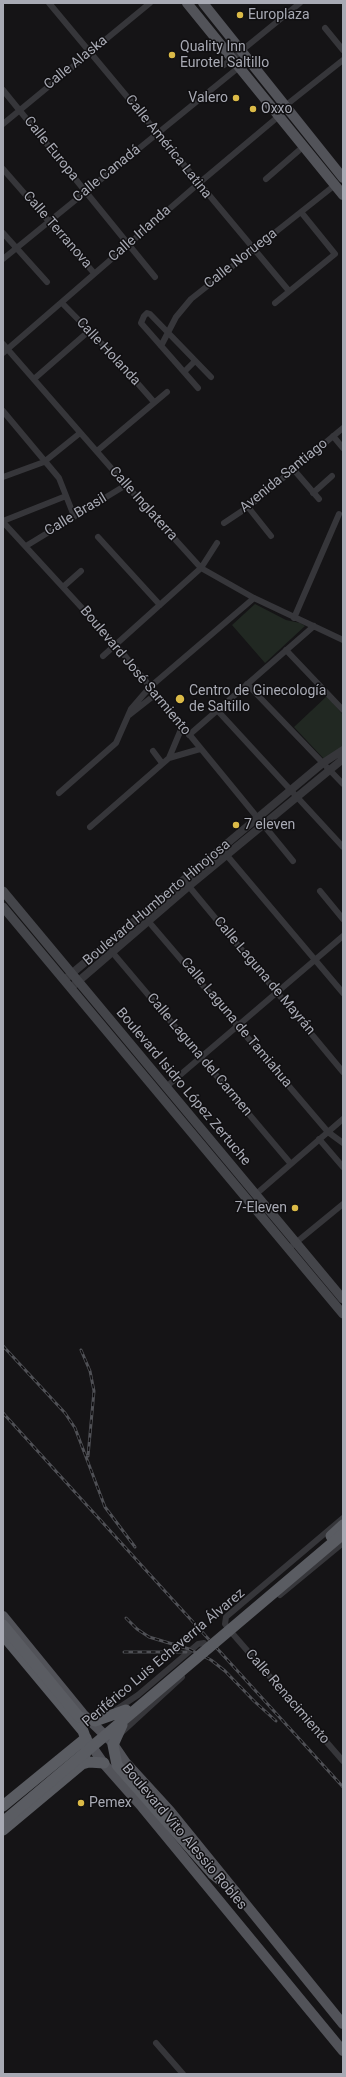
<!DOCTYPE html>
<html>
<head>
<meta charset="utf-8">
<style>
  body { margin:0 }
  #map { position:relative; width:346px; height:2077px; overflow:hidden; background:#151416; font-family:Roboto,sans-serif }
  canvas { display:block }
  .frame { position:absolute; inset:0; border:4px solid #a8aab4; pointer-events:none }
</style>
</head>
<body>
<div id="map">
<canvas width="346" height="2077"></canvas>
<div class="frame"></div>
</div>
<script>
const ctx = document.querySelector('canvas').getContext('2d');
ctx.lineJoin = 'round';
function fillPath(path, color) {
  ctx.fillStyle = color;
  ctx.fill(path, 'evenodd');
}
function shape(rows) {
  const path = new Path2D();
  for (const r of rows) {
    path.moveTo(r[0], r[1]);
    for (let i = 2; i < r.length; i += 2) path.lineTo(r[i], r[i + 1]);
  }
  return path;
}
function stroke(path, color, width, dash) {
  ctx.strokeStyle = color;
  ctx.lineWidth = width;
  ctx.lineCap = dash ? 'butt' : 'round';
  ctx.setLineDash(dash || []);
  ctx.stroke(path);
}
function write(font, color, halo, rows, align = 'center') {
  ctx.font = font + ' Roboto,sans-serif';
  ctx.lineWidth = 3;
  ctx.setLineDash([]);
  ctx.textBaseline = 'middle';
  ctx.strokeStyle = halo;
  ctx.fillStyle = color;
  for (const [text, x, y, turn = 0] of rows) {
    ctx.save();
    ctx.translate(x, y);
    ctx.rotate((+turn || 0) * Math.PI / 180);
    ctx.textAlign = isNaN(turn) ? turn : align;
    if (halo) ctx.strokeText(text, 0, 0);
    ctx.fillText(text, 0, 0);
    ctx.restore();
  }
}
const green = shape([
  [255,604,286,620,300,623,305,626,265,663,232,625],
  [327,696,343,715,343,748,325,760,294,727]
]);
const minor = shape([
  [49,3,289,291],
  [325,28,343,50],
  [224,65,300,3],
  [3,90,155,277],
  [285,106,343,60],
  [3,124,150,3],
  [3,169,94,273],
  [266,179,304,146],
  [3,233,47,282],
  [3,259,249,59],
  [62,303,111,353,154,402],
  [275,303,335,254,301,212],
  [3,344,126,485,201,568,254,598,343,640],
  [161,346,176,317,191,299,335,185],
  [3,353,198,184,279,116],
  [184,372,195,361],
  [34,379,89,331],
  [198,388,141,323,144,316,147,313,150,314,211,377],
  [3,411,59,478,74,516],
  [333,436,343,448],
  [97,451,167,392],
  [294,470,319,499],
  [3,477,44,462,80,433],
  [313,493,332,476],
  [248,507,271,536],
  [3,521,66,496],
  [3,522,116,645,293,861],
  [224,523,248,507,343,428],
  [98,537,160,605],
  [26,546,126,485],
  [63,587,81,571],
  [294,618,339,514],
  [286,650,343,710],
  [103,656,201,568,217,543],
  [247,684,343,784],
  [217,710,343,847],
  [128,716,156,694],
  [189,735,314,626],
  [153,751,162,763],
  [169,758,182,727],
  [59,793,116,743,131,709,150,687,254,598],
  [90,827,169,758,200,749],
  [224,852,343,993],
  [187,884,343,1072],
  [320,891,343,919],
  [143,915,328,1132,343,1143],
  [107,946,291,1164],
  [166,1087,343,936],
  [319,1139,343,1167],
  [255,1195,343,1119],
  [293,1245,343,1204],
  [280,1595,343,1543],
  [231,1632,225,1624,226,1617,343,1518],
  [232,1633,343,1761],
  [117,1709,138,1695,198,1644,204,1643,209,1650],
  [121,1733,182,1677],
  [156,2043,183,2074]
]);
const tertiary = shape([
  [64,980,323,763,343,750],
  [74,985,189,886,343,759]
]);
const secondary = shape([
  [3,891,343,1299],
  [3,907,343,1314]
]);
const primary = shape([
  [187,3,343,195],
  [203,3,343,178],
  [3,1616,83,1714,111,1741,126,1763,170,1811,343,2024],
  [88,1741,104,1764,142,1807,343,2051]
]);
const trunk = shape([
  [331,1536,343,1525],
  [3,1635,83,1731,88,1745,82,1764],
  [3,1806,86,1738],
  [3,1830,82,1764,89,1762,104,1763],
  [213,1874,235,1892]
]);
const rail = shape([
  [3,1346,65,1413,75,1428,105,1507,135,1547],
  [81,1350,90,1371,94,1391,88,1456],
  [3,1413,343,1787],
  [126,1618,137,1629,149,1637,189,1649,211,1660,225,1671,254,1701,276,1721],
  [124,1652,186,1652]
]);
const trunkBridge = shape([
  [3,1625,79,1717,95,1721,126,1710],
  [122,1725,113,1745,117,1765,213,1874],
  [3,1822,343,1534]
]);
const markers = [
  [240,15,4,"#dbba47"],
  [172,55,4,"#dbba47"],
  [236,98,4,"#dbba47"],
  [253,109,4,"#dbba47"],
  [180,699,5,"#dbba47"],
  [236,825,4,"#dbba47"],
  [295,1208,4,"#dbba47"],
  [81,1803,4,"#dbba47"]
];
const poiNames = [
  ["Europlaza",248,15],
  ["Quality Inn",180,47],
  ["Eurotel Saltillo",180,63],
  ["Valero",228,98,"right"],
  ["Oxxo",261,109],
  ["Centro de Ginecología",189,691],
  ["de Saltillo",189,707],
  ["7 eleven",244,825],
  ["7-Eleven",287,1208,"right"],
  ["Pemex",89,1803]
];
const streetNames = [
  ["Calle Alaska",76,63,-39],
  ["Calle América Latina",168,147,51],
  ["Calle Europa",51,149,51],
  ["Calle Canadá",107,174,-39],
  ["Calle Terranova",57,230,49],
  ["Calle Irlanda",140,234,-41],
  ["Calle Noruega",241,259,-38],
  ["Calle Holanda",108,352,47],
  ["Avenida Santiago",284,476,-39],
  ["Calle Inglaterra",143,504,48],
  ["Calle Brasil",76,515,-31],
  ["Boulevard José Sarmiento",135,671,50],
  ["Boulevard Humberto Hinojosa",157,903,-40],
  ["Calle Laguna de Mayrán",264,976,50],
  ["Calle Laguna de Tamiahua",236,1023,50],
  ["Calle Laguna del Carmen",199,1055,50],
  ["Boulevard Isidro López Zertuche",183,1087,50],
  ["Periférico Luis Echeverría Álvarez",164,1658,-40],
  ["Calle Renacimiento",287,1697,49],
  ["Boulevard Vito Alessio Robles",184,1837,50]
];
fillPath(green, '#212822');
stroke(minor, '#36363a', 6);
stroke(tertiary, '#36363a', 8);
stroke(secondary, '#44454a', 9);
stroke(primary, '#525359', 10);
stroke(trunk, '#5a5c62', 11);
stroke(rail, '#4f5055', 3);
stroke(rail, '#100f11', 1.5, [4.5]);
stroke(trunkBridge, '#5a5c62', 11);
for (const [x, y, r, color] of markers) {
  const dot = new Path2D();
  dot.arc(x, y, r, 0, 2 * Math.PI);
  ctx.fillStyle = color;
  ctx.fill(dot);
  stroke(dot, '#100f11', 1.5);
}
write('14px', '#a8aab4', '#100f11', poiNames, 'left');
write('14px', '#a8aab4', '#100f11', streetNames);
</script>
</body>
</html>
